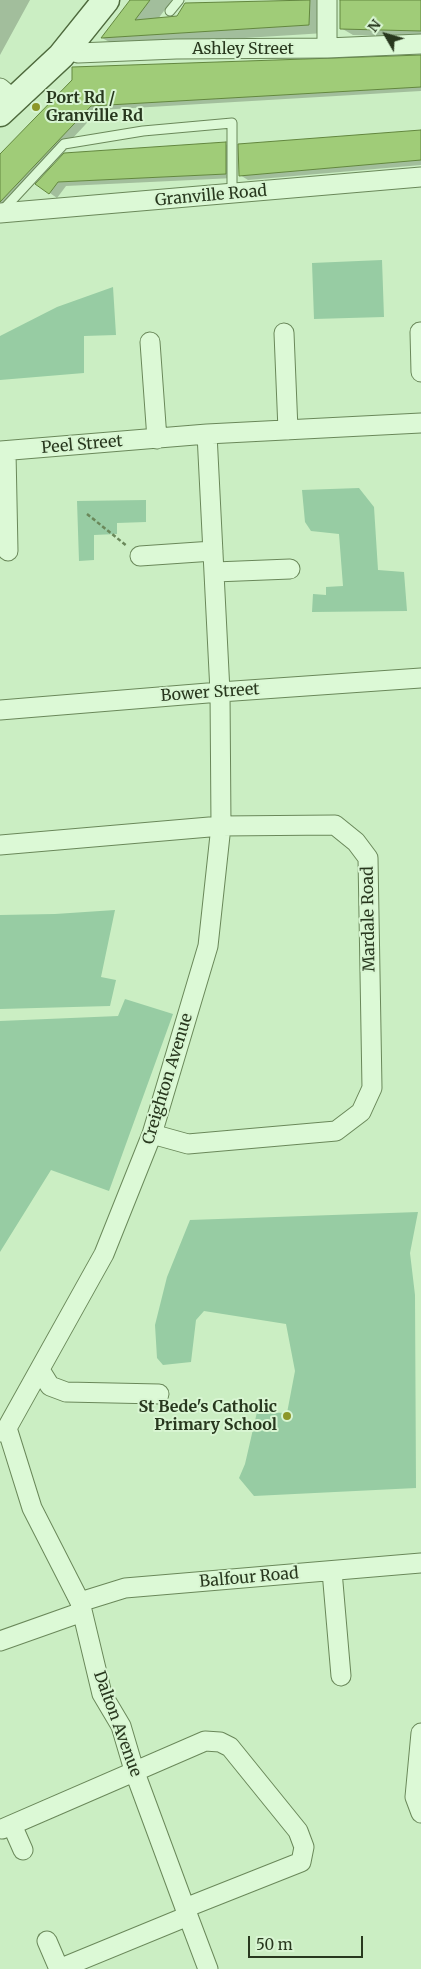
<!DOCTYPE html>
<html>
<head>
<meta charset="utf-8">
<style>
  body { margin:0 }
  #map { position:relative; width:421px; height:1969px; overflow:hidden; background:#cbeec3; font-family:Merriweather,serif }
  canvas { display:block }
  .north { position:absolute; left:361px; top:10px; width:50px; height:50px; -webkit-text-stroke:4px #d8f5d2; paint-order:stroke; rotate:308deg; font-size:14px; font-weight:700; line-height:20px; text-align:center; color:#28381e }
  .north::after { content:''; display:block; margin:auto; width:18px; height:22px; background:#28381e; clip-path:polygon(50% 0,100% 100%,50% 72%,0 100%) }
  .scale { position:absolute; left:248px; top:1936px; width:115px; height:22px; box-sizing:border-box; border:2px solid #28381e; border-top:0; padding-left:6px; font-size:15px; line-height:18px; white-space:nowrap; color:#28381e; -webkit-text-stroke:4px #d8f5d2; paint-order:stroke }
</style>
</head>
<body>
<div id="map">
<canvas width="421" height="1969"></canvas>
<div class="north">N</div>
<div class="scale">50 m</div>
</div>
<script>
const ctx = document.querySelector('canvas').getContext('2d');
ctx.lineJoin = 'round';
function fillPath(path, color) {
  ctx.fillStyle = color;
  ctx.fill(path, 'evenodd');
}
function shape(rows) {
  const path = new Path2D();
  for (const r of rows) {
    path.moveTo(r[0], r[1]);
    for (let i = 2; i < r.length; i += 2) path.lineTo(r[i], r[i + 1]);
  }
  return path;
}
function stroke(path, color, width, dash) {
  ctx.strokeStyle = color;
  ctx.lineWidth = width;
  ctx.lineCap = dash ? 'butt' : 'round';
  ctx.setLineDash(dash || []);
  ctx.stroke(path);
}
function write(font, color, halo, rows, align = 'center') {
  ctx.font = font + ' Merriweather,serif';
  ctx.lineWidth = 4;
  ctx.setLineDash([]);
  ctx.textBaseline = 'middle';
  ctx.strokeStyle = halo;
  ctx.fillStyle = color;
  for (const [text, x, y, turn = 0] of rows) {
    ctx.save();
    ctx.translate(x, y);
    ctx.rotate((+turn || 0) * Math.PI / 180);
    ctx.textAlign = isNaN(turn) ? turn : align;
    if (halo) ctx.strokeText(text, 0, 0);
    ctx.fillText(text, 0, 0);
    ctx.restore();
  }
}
const green = shape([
  [382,260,384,317,314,319,312,263],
  [113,287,116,335,84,336,84,373,0,380,0,336,57,307],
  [359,488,374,507,378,570,404,572,407,611,312,612,313,594,326,595,326,587,343,586,339,534,311,531,305,522,302,490],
  [146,500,146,522,117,523,117,534,94,535,94,560,79,561,77,501],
  [115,910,101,977,116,980,110,1006,0,1009,0,915,55,914],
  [125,999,173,1014,109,1191,51,1170,0,1252,0,1021,118,1016],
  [418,1212,410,1253,415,1295,416,1488,254,1496,239,1478,245,1464,257,1412,287,1413,295,1371,286,1324,204,1311,196,1320,191,1362,163,1365,157,1358,155,1325,167,1277,190,1220]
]);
const shadow = shape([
  [0,0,30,0,0,55],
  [131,0,172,0,158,19,288,3,288,0,325,0,325,33,117,46,102,38],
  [342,0,421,0,421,37,353,35,341,28],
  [421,55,421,91,99,110,12,203,0,204,0,156,73,81],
  [421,131,421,165,248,180,240,175],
  [225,144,234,148,234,178,66,186,57,198,37,184]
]);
const building = shape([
  [130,0,150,0,135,20,177,16,185,3,310,0,309,25,101,38,130,0],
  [340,0,421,0,421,31,340,29,340,0],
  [421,55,421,87,91,106,0,202,0,154,72,80,72,67,421,55],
  [421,130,421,160,239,176,238,144,421,130],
  [226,142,226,174,58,182,49,194,35,184,64,153,226,142]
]);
const path = shape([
  [87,514,127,546]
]);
const service = shape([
  [170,11,179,0],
  [2,211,64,144,143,131,232,123,232,194]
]);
const minor = shape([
  [327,48,327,0],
  [66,49,78,53,176,49,327,48,421,44],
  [0,88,14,100],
  [0,213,421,177],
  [420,332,421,372],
  [284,333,288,430],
  [150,342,157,439],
  [0,451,207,434,421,423],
  [6,452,8,551],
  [140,556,213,551],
  [215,572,290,569],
  [0,710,220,692,421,678],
  [0,845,221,826,335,825,356,842,368,858,372,1088,361,1112,336,1131,188,1144,152,1134],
  [40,1370,50,1386,66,1392,159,1394],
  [7,1428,32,1508,80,1602,102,1694,121,1726,134,1770,188,1916,59,1969],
  [0,1432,7,1428,104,1254,152,1134,208,946,221,826,220,692,207,434],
  [332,1571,341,1676],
  [80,1602,125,1588,421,1563],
  [0,1641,82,1612],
  [421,1733,415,1797,421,1813],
  [12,1825,23,1850],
  [2,1829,205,1741,220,1742,230,1747,298,1831,304,1847,301,1862,185,1908],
  [188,1916,208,1969],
  [47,1941,59,1969]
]);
const secondary = shape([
  [0,113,61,56,106,0]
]);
const markers = [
  [36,107,5,"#8c9729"],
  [287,1416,5,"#8c9729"]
];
const streetNames = [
  ["Ashley Street",243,49],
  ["Granville Road",211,196,-5],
  ["Peel Street",82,445,-5],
  ["Bower Street",210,693,-4],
  ["Mardale Road",369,919,-91],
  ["Creighton Avenue",168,1079,-73],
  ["Balfour Road",249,1578,-5],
  ["Dalton Avenue",117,1724,70]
];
const poiNames = [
  ["Port Rd /",46,98],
  ["Granville Rd",46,116],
  ["St Bede's Catholic",277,1407,"right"],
  ["Primary School",277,1425,"right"]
];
fillPath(green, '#97cca3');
fillPath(shadow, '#0003');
fillPath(building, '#a0cc78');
stroke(building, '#63873f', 1);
stroke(service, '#6a885a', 11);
stroke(minor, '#6a885a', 21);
stroke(secondary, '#4e6a3d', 29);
stroke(path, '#6a885a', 2.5, [4, 2.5]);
stroke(service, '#dcf9d6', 9);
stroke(minor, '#dcf9d6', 19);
stroke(secondary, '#dcf9d6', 26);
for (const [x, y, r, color] of markers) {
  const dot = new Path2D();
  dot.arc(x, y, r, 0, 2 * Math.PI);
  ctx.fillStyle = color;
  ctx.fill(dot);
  stroke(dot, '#d8f5d2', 2);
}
write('16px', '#28381e', '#d8f5d2', streetNames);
write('bold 16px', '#28381e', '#d8f5d2', poiNames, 'left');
</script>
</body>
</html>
